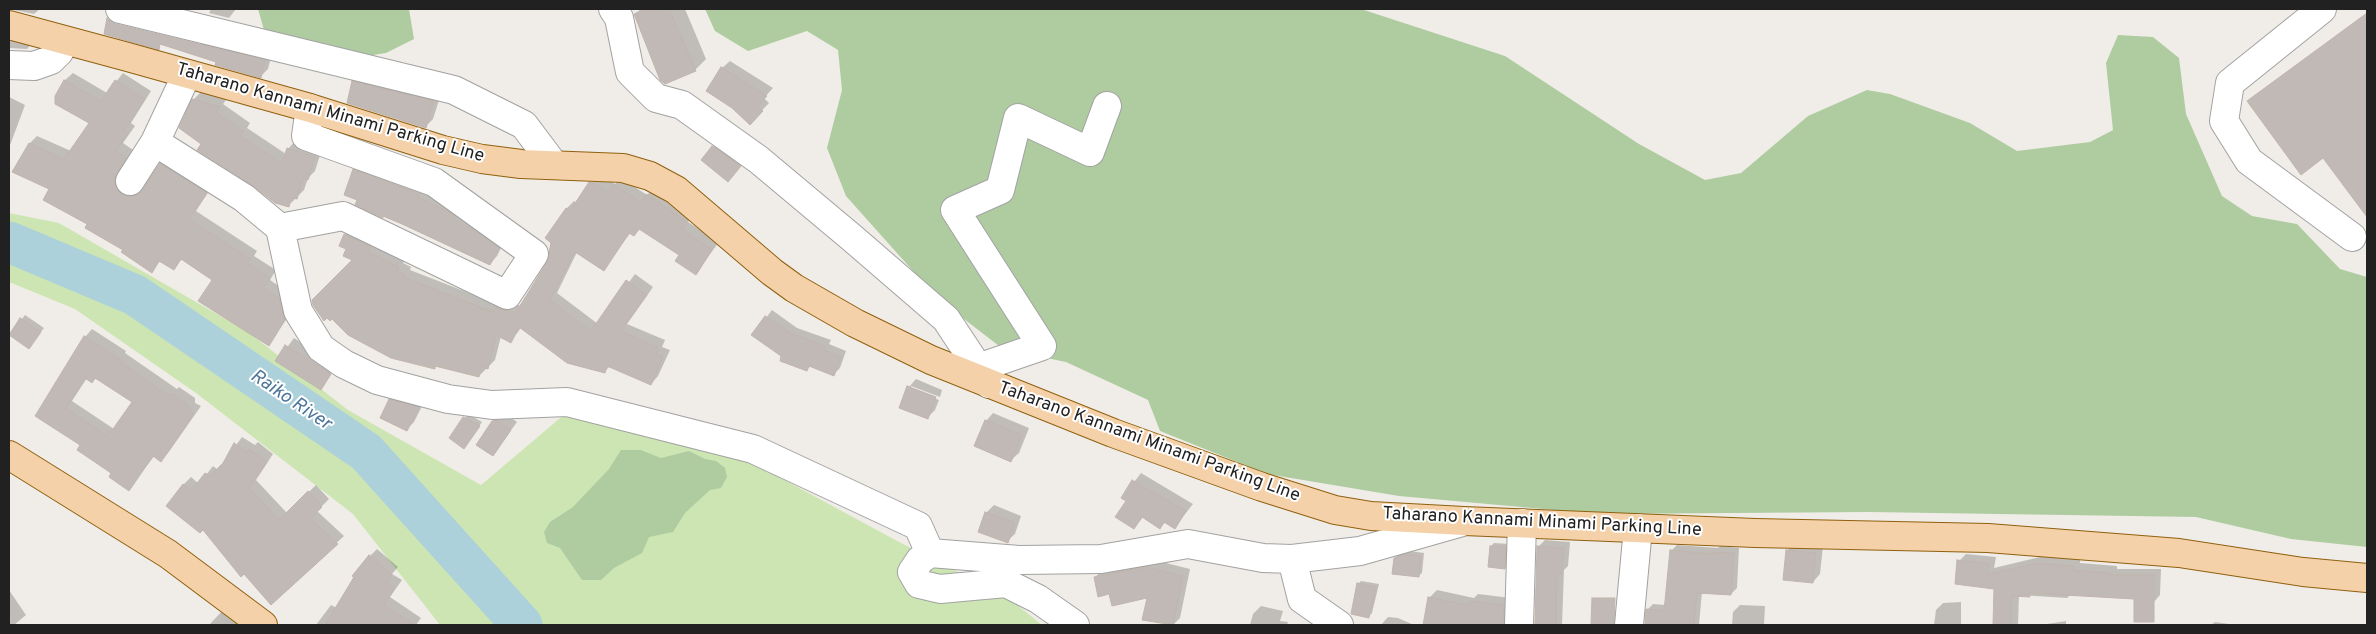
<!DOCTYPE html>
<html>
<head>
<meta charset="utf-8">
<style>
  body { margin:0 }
  #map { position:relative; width:2376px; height:634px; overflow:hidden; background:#f0ede8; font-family:Overpass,sans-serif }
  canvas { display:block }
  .frame { position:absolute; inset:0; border:10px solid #212121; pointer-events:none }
</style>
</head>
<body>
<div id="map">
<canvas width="2376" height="634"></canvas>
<div class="frame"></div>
</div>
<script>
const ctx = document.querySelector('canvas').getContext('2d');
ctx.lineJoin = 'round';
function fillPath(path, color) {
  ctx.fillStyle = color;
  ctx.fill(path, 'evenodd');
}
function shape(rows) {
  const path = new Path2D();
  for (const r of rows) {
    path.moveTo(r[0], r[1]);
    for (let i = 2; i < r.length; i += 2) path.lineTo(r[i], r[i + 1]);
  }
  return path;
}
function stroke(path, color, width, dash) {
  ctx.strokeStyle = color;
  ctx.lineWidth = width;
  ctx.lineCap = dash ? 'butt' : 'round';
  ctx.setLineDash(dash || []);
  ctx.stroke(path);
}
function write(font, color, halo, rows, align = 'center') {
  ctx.font = font + ' Overpass,sans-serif';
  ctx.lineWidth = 4;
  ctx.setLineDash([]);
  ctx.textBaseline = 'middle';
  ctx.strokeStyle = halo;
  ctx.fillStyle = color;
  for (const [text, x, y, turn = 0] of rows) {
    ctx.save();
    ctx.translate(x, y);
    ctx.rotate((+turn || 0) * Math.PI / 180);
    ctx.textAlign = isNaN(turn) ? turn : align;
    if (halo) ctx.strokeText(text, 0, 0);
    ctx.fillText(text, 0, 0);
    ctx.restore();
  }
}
const grass = shape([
  [9,213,59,223,248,332,348,410,481,485,572,408,753,463,899,542,1006,596,1042,625,440,625,353,514,196,393,75,309,9,282]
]);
const forest = shape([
  [258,9,409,9,414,39,386,53,354,58,303,39,264,30],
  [705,9,1361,9,1505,56,1639,144,1705,180,1741,173,1808,116,1867,90,1890,94,1970,123,2017,151,2090,142,2113,130,2106,63,2118,35,2153,37,2179,58,2186,114,2222,196,2252,216,2297,224,2340,269,2367,277,2367,547,2291,539,2196,517,1868,512,1599,514,1399,496,1267,474,1160,431,1148,400,1066,362,1003,349,938,299,846,196,827,148,842,90,838,50,807,31,748,51,715,31],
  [621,450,641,450,661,458,689,451,705,459,716,461,725,468,727,477,721,488,710,490,685,513,673,532,649,537,642,553,614,568,601,580,582,580,560,548,547,543,544,532,550,522,573,507,609,469]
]);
const shadow = shape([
  [9,9,40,9,34,14],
  [211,9,236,9,229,18,209,13],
  [641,9,685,9,706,59,695,70,635,14],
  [2367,14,2367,215,2323,157,2252,98],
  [9,32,32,43,27,49,9,48],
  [207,37,272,53,268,69,260,77,217,61,199,45],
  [730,61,773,88,764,98,769,103,750,123,733,108,722,68],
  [73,73,107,93,123,73,151,91,131,123,135,126,123,143,133,150,121,173,137,190,144,188,168,157,213,185,196,211,257,251,254,256,276,270,270,280,286,291,292,312,268,344,214,280,182,259,173,269,161,260,152,271,89,224,51,188,30,143,37,136,71,151,91,123,56,97,65,80],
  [361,75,441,94,433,119,425,127,354,82],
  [201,92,226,100,223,104,250,123,247,128,286,154,288,149,295,141,322,149,315,171,308,178,304,190,288,206,202,143,193,100],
  [9,97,25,105,9,148],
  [721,139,747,158,728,181,702,160],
  [361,163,426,187,505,240,497,256,490,264,359,199,354,170],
  [598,176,602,176,615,184,621,178,647,195,654,188,693,214,688,222,719,242,696,273,681,255,641,228,634,235,631,232,604,269,577,252,557,293,598,324,635,274,653,287,627,324,665,340,662,347,670,350,658,376,651,384,610,366,604,372,521,328,511,341,501,336,495,360,479,376,436,365,434,367,348,248,345,234,352,227,405,260,403,263,411,267,410,270,500,305,504,300,521,306,548,263,567,208,574,201,577,203],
  [772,310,797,328,831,340,829,344,846,351,840,368,834,374,811,366,806,370,753,335],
  [25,315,44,328,29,347,10,334],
  [92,329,126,351,125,353,177,389,179,387,195,398,195,403,201,406,168,453,161,460,155,455,129,489,82,445,37,416,85,337],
  [87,378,92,382,96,378,134,402,114,429,72,401],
  [294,338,337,366,320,389,277,361],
  [916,379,942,390,940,397,911,386,911,389,939,400,935,410,927,418,909,387],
  [398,393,425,400,414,422,407,429,390,400],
  [504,413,517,422,493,455,493,421,501,414],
  [993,413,1029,428,1019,453,1011,460,986,421],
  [468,414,482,422,464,447,451,438],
  [242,437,255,445,258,442,273,454,256,480,287,513,316,485,329,499,317,511,344,536,272,603,183,485,191,477,199,484,213,466,218,470],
  [1141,473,1193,504,1175,527,1166,522,1160,527,1144,516,1134,528,1127,500,1122,498],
  [994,505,1021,516,1015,534,1007,541,986,513],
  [1545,540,1570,542,1568,566,1564,570,1562,625,1536,625,1538,547],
  [1494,543,1509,544,1508,564,1505,568,1491,546],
  [1794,543,1823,546,1820,574,1813,582,1787,551],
  [1677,545,1718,548,1720,546,1739,548,1737,588,1731,594,1702,592,1699,625,1646,625,1647,610,1653,604,1666,605,1671,551],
  [377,549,398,567,392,574,402,580,390,597,421,618,416,625,316,625,331,605,337,608,370,556],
  [1410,551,1424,553,1422,573,1418,576,1395,558,1399,554],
  [1966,554,1996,557,1994,568,2044,556,2080,559,2080,563,2117,566,2117,569,2161,569,2160,595,2153,603,2135,598,2071,594,2067,598,2019,595,2018,625,1993,625,1995,588,1959,561],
  [1154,560,1190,569,1180,618,1173,625,1143,619,1149,596,1109,593,1095,577,1103,570],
  [1361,581,1379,584,1372,613,1369,616,1358,584],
  [9,590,26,615,14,625,9,625],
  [1437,590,1474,598,1478,594,1511,598,1512,625,1424,625,1429,598],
  [1961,602,1961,625,1934,625,1936,610,1943,603],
  [1740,605,1765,606,1764,625,1732,625,1733,612],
  [1261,606,1283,611,1280,621,1288,622,1287,625,1250,625,1253,614],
  [226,607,246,625,209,625],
  [1388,617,1398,618,1414,625,1381,625],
  [2066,621,2066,625,2040,625],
  [2215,622,2236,625,2211,625]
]);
const river = shape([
  [9,242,135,295,366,452,522,625]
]);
const building = shape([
  [646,9,669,9,696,71,665,84,660,80,634,14,646,9],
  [2367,13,2367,217,2323,158,2301,175,2247,101,2367,13],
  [107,18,116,24,265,60,261,78,215,65,216,62,160,44,159,50,104,34,107,18],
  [721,67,767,96,757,106,763,111,750,125,732,108,706,91,721,67],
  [64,80,101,101,115,80,145,99,124,131,128,134,116,151,126,158,117,173,114,180,116,188,121,194,129,197,138,195,160,163,207,193,189,219,251,259,248,263,270,278,263,288,279,298,285,320,269,346,198,301,212,280,181,259,174,270,159,261,152,273,121,252,123,250,85,228,87,224,43,200,49,189,12,172,29,143,64,159,89,123,55,104,55,96,64,80],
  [352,81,434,101,426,128,347,103,352,81],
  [192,99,220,107,216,112,243,131,240,136,282,163,287,148,315,157,308,180,303,178,297,199,291,198,289,207,275,203,252,185,197,150,201,144,179,128,192,99],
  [712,146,741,166,728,182,701,160,712,146],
  [353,169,414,192,420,194,418,197,449,212,455,216,453,219,472,229,499,248,490,265,402,224,383,216,383,218,355,205,357,200,344,195,353,169],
  [589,182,594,183,608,192,613,184,641,202,646,194,687,222,682,229,712,250,696,275,675,261,679,255,639,229,634,236,629,233,604,271,575,252,550,300,591,331,626,280,647,295,621,331,658,348,656,354,663,357,651,385,607,366,605,373,567,363,519,327,511,343,496,335,488,369,481,367,479,377,435,366,435,369,391,358,348,335,332,319,330,321,327,318,324,321,313,305,312,300,352,260,343,256,346,249,339,246,344,234,371,247,368,252,399,267,397,271,405,275,404,277,493,312,496,307,515,314,547,262,551,243,545,238,566,208,570,211,589,182],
  [765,316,791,333,825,346,824,350,841,357,834,376,809,366,807,371,780,361,781,356,751,335,765,316],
  [20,318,41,332,29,349,9,335,20,318],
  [84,336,120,359,119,361,169,396,171,393,188,405,189,410,194,414,161,462,153,456,129,491,109,477,111,473,77,450,80,445,35,416,84,336],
  [85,378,92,383,95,378,132,402,108,436,66,408,85,378],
  [285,345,331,374,321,390,275,361,285,345],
  [907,386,936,397,928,419,899,408,907,386],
  [389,399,419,407,407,431,380,418,389,399],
  [463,417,480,426,464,449,449,438,463,417],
  [497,420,511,430,493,456,476,445,492,421,497,420],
  [985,420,1022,435,1011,462,974,446,985,420],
  [234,443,246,452,249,449,267,462,249,488,279,520,308,491,322,507,310,519,338,544,271,605,244,574,241,577,203,530,200,533,166,506,183,484,191,491,205,473,210,476,223,463,234,443],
  [1132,480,1186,511,1175,529,1164,522,1160,529,1142,517,1134,529,1115,517,1126,501,1121,498,1132,480],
  [985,512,1015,523,1008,543,978,532,985,512],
  [1490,546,1506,547,1505,569,1488,567,1490,546],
  [1537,546,1564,548,1562,574,1557,574,1556,625,1535,624,1537,546],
  [1670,550,1713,554,1713,552,1734,553,1731,595,1697,593,1694,625,1645,625,1646,609,1664,611,1670,550],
  [1786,550,1816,553,1813,583,1783,580,1786,550],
  [1405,554,1421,556,1419,577,1392,574,1394,558,1405,554],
  [369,555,392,575,386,582,395,588,384,605,415,625,325,625,354,577,352,576,369,555],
  [1957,560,1989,564,1988,574,2037,563,2074,566,2073,570,2110,573,2110,575,2154,575,2154,622,2134,622,2134,599,2029,593,2030,597,2012,596,2011,625,1993,625,1994,589,1955,584,1957,560],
  [1146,567,1183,576,1173,625,1142,620,1147,598,1112,606,1109,594,1098,597,1094,577,1146,567],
  [1357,583,1376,587,1369,618,1351,614,1357,583],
  [1428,597,1469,605,1469,601,1504,605,1503,623,1502,625,1423,625,1428,597],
  [1592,598,1615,598,1614,625,1591,624,1592,598]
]);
const minor = shape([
  [120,9,454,90,524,125,554,165],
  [613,9,619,18,630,72,656,98,682,105,759,160,851,237,946,319,989,384],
  [2322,9,2230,83,2224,121,2249,161,2352,237],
  [9,65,34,66,51,60,59,52,65,41],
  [187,74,155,142,244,198,280,228,298,311,321,348,344,364,377,380,448,399,492,405,567,402,753,449,918,526,930,553],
  [130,181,155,142],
  [280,228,343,216,507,295,534,254,434,182,306,136,310,108],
  [978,368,1042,346,955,210,1000,190,1018,118,1090,152,1107,106],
  [1292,559,1302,599,1339,625],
  [1075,625,1038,599,1006,583,940,589,919,584,912,572,920,560,930,553,1019,560,1101,559,1188,544,1263,558,1292,559,1360,551,1462,522],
  [1519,625,1522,523],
  [1629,625,1638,528]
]);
const major = shape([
  [9,25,124,56,310,108,443,150,482,159,521,164,623,168,650,176,676,190,772,272,794,288,855,323,931,360,1113,433,1262,487,1335,510,1371,516,1464,521,1755,533,1988,538,2179,553,2303,572,2367,578],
  [9,455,168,554,263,625]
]);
const streetNames = [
  ["Taharano Kannami Minami Parking Line",330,114,16],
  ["Taharano Kannami Minami Parking Line",1149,443,20],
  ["Taharano Kannami Minami Parking Line",1542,523,3]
];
const waterNames = [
  ["Raiko River",290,401,34]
];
fillPath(grass, '#cde5b3');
fillPath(forest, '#afcca1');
fillPath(shadow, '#0003');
stroke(river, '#add1da', 41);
fillPath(building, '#c0b9b5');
stroke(building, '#c1b4ac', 1);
stroke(minor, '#a2a2a2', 30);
stroke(major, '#90600e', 30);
stroke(minor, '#fff', 28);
stroke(major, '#f4d1a9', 28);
write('18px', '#212121', '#fff', streetNames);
write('italic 19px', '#4e769a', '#fff', waterNames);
</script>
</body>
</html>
